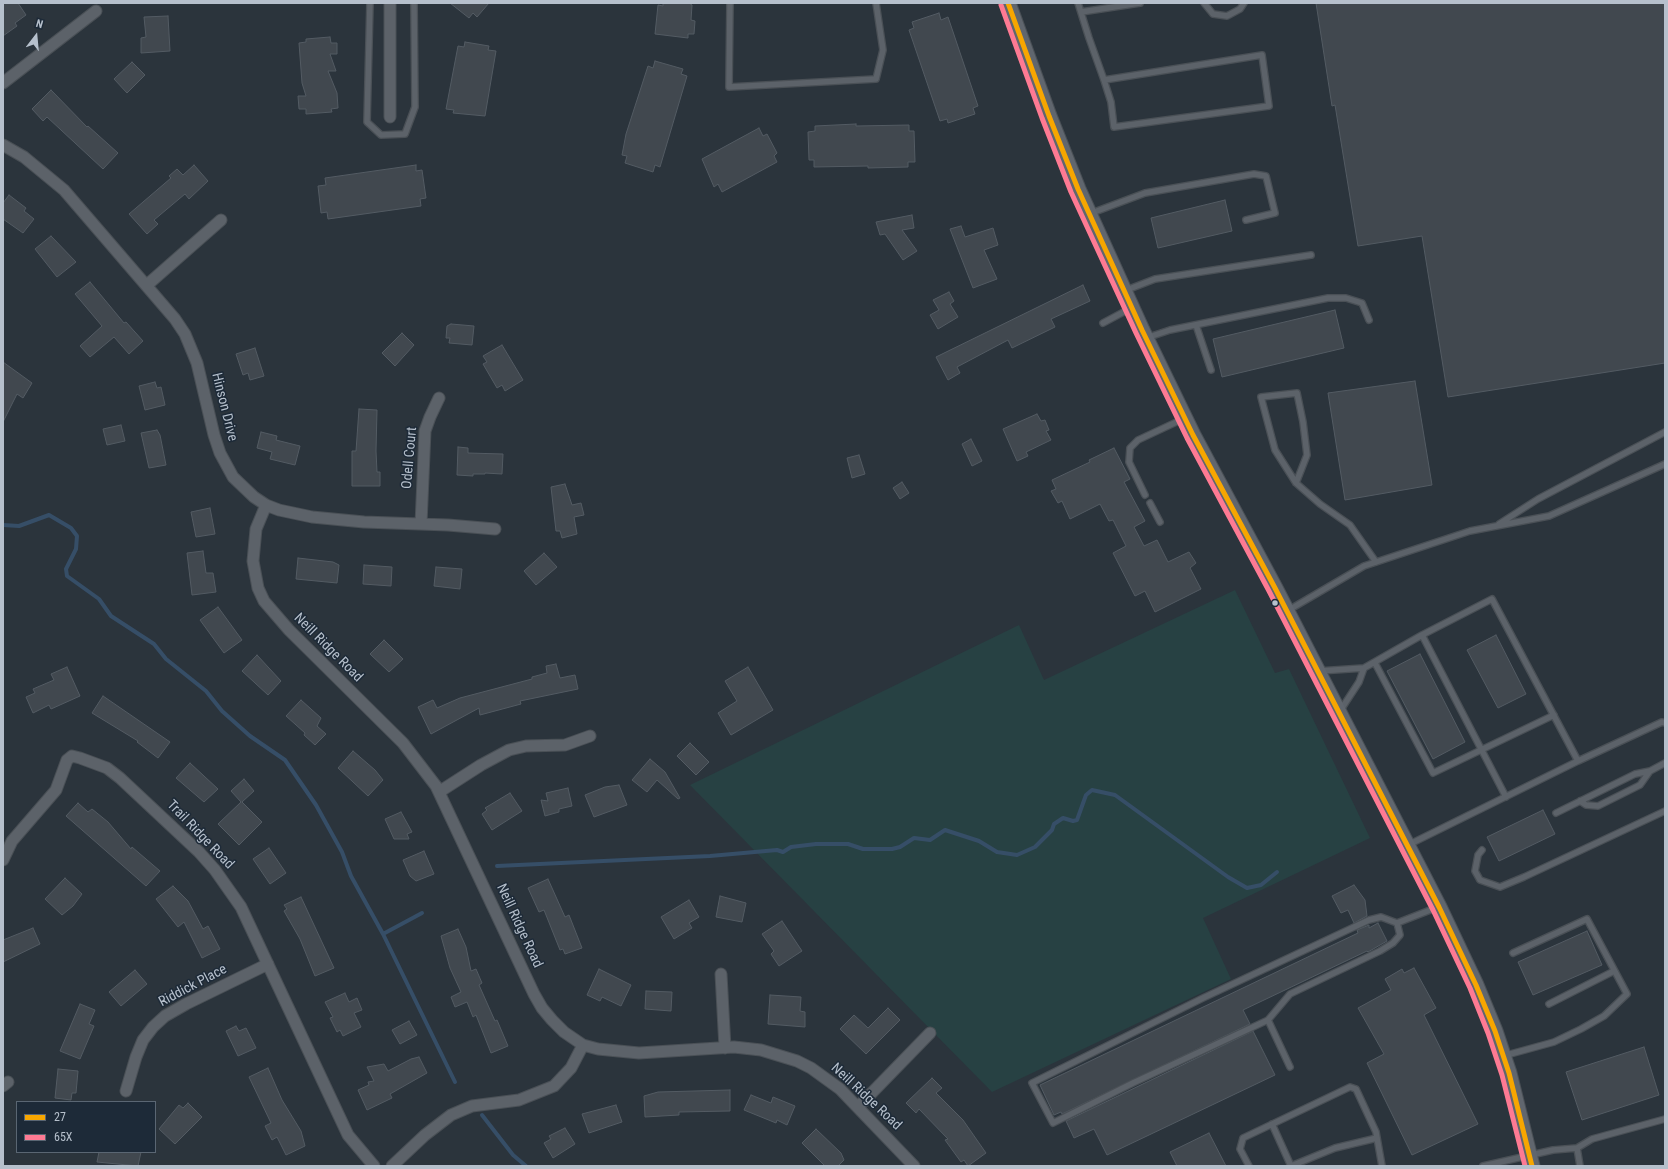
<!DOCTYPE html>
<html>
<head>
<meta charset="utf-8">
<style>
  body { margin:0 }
  #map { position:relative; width:1668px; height:1169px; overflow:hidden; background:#2b343c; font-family:"Roboto Condensed",sans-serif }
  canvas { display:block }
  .frame { position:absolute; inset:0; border:4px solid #b6c0cc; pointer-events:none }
  .legend { position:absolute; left:16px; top:1101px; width:140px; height:52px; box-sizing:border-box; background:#1d2a38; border:1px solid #5a6673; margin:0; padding:5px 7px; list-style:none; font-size:12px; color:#b6c0cc }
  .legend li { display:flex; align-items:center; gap:8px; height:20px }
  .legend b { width:20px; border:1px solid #5a6673 }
  .north { position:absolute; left:16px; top:16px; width:40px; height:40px; -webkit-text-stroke:3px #1d2a38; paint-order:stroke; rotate:16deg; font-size:11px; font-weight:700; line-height:16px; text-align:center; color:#b6c0cc }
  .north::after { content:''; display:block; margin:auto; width:14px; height:18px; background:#b6c0cc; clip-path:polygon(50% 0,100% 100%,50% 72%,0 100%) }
</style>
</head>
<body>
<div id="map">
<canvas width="1668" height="1169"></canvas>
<div class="frame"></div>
<ul class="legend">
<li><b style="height:5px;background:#f7a600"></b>27</li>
<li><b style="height:5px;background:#fe7a93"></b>65X</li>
</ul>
<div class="north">N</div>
</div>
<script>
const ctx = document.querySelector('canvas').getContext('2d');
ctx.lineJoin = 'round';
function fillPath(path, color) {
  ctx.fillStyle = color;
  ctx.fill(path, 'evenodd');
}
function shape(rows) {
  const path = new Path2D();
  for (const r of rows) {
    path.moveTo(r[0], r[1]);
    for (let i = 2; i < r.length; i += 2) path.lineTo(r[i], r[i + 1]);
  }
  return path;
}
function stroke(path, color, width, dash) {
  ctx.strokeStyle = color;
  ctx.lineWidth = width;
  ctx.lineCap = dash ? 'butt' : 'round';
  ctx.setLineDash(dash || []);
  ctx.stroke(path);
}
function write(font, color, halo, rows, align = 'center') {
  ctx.font = font + ' "Roboto Condensed",sans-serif';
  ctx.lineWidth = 3;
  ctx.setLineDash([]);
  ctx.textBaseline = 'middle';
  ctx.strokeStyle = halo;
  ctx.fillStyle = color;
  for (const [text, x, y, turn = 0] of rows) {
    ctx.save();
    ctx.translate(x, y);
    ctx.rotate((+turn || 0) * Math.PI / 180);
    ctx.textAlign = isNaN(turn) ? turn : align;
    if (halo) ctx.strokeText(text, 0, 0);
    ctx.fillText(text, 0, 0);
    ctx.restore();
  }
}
const green = shape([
  [1235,590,1275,673,1289,669,1370,838,1203,918,1231,979,992,1092,690,785,1019,625,1044,680]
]);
const stream = shape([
  [3,525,19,526,49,515,71,528,77,536,76,549,66,569,67,576,99,599,111,616,154,644,166,659,206,691,222,711,250,736,285,760,316,805,342,852,351,876,383,934,455,1082],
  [497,866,710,856,777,850,783,852,791,847,816,844,848,844,863,849,892,849,900,847,914,838,930,840,945,830,979,841,997,852,1017,855,1035,847,1052,830,1054,824,1063,818,1073,821,1077,820,1086,795,1092,790,1115,795,1228,877,1247,888,1261,885,1277,872],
  [383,934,422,913],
  [482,1115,513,1155,526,1166]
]);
const building = shape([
  [3,3,18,3,26,15,15,23,17,26,3,36,3,3],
  [450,3,489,3,477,17,473,13,469,18,450,3],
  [663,3,689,3,692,5,691,20,695,21,694,34,688,34,688,38,655,34,658,5,663,6,663,3],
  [1316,3,1665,3,1665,363,1448,397,1422,236,1358,246,1335,105,1332,106,1316,3],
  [939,13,941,20,948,17,978,106,973,108,975,114,948,123,947,119,940,121,909,30,914,28,912,22,939,13],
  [168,16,170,51,141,53,141,38,146,37,144,17,168,16],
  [330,37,331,43,337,43,337,54,330,54,336,71,328,71,337,93,338,108,331,109,332,112,306,114,306,109,299,109,298,96,306,96,302,83,299,43,306,42,306,39,330,37],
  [465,42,489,46,488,50,496,51,485,116,453,113,454,110,446,109,458,46,464,47,465,42],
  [655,61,683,69,681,74,687,76,660,167,655,165,653,172,625,163,627,156,622,155,626,134,648,66,653,68,655,61],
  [132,62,145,75,127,93,114,79,132,62],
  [51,90,87,127,88,126,118,153,103,169,47,117,43,121,32,109,51,90],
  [856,124,856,126,909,125,909,131,914,131,915,162,908,162,908,167,868,168,868,166,814,167,814,160,809,160,808,132,815,131,815,126,856,124],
  [759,128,763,136,767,134,777,153,774,156,777,162,722,192,718,184,714,187,702,159,759,128],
  [194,165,208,181,189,199,185,194,154,220,158,224,147,234,129,214,171,178,169,176,177,169,183,175,194,165],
  [416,165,416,171,422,170,426,198,420,199,421,206,328,219,327,212,321,213,318,186,326,185,325,178,416,165],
  [9,195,26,208,24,211,34,219,23,233,3,219,3,203,9,195],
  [1225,200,1232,231,1158,248,1151,218,1225,200],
  [912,215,914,228,902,230,917,251,903,260,885,234,880,235,876,222,912,215],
  [961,226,965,237,993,228,998,245,984,250,997,279,973,288,950,229,961,226],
  [51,236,76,262,57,277,35,249,51,236],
  [90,282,124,323,126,322,143,341,129,354,114,337,90,357,80,346,102,326,75,294,90,282],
  [1083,285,1090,301,1051,319,1055,327,1012,348,1008,340,957,367,960,373,948,380,936,357,1083,285],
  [949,292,954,301,950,304,958,317,938,329,930,315,939,310,933,300,949,292],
  [1335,310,1344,348,1222,377,1213,339,1335,310],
  [451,324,474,326,472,345,449,343,450,338,446,338,447,326,451,324],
  [402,333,414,345,395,366,382,353,402,333],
  [502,345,523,380,505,391,502,385,497,388,483,364,487,362,483,356,502,345],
  [255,348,264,376,250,380,248,373,243,375,236,354,255,348],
  [3,362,32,383,23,398,17,394,3,422,3,362],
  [1415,381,1432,485,1345,500,1328,393,1415,381],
  [155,382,157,388,161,387,165,405,145,410,139,386,155,382],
  [359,409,377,410,376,451,377,472,380,472,380,486,352,486,352,451,356,451,359,409],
  [1037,414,1041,421,1045,420,1049,430,1046,431,1051,440,1026,452,1028,456,1017,461,1003,429,1037,414],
  [121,425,125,441,107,445,103,429,121,425],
  [157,430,160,435,166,465,149,468,141,433,157,430],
  [261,432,277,436,276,440,300,446,295,465,270,459,272,452,257,448,261,432],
  [971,439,982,461,972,466,962,444,971,439],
  [458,447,468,448,468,453,503,454,502,474,485,473,485,474,473,474,473,476,457,475,458,447],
  [1114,448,1130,479,1124,482,1145,521,1134,527,1144,546,1157,540,1168,562,1189,552,1196,563,1190,568,1201,589,1155,612,1145,591,1135,596,1113,553,1126,546,1113,520,1109,521,1100,504,1070,519,1062,501,1058,503,1051,491,1056,489,1052,480,1090,462,1089,460,1114,448],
  [859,455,865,474,852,478,847,458,859,455],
  [902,482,909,493,900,499,893,488,902,482],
  [565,484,572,505,581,503,584,515,574,517,577,534,562,538,560,531,556,531,551,487,565,484],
  [210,508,215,534,196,537,191,512,210,508],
  [203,551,206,573,213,573,216,592,192,595,187,553,203,551],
  [544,553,557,567,536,585,524,571,544,553],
  [298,558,333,562,339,565,337,583,296,579,298,558],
  [364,565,392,567,391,586,363,584,364,565],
  [436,567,462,569,460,589,434,586,436,567],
  [218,607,242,640,224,653,200,620,218,607],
  [1496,635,1526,694,1498,708,1467,650,1496,635],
  [384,640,403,659,389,672,370,654,384,640],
  [1420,654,1465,742,1433,759,1387,671,1420,654],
  [257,655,281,681,268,695,242,671,257,655],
  [556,664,560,678,575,675,578,689,520,701,521,704,480,715,479,708,431,734,418,707,433,700,437,708,460,698,532,679,532,677,547,673,546,666,556,664],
  [67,667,80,696,51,709,49,705,33,713,26,697,35,693,33,689,54,680,51,674,67,667],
  [748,667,773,710,731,735,718,713,737,701,725,681,748,667],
  [103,696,170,742,158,758,137,742,138,741,92,713,103,696],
  [301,700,321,718,317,726,326,734,315,745,304,735,305,733,286,716,301,700],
  [690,743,709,762,696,775,677,756,690,743],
  [353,751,375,770,383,780,368,796,338,768,353,751],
  [650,759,665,772,680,798,678,799,657,780,647,792,632,780,650,759],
  [190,763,218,789,204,802,176,778,190,763],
  [244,779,254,791,242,802,262,822,239,845,218,824,241,802,231,791,244,779],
  [619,785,627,805,594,817,585,795,605,787,619,785],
  [568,788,572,806,559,809,559,812,545,816,541,800,548,801,546,793,568,788],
  [510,793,522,811,492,830,482,814,487,810,485,808,510,793],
  [78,803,88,812,92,809,108,822,131,849,132,847,160,871,146,886,66,816,78,803],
  [1543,810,1555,834,1499,861,1487,837,1543,810],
  [401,812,412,832,407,834,409,839,394,839,385,819,401,812],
  [269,848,286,873,270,884,253,859,269,848],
  [424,851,434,874,416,881,410,876,403,860,424,851],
  [65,878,82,894,73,906,62,915,45,899,65,878],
  [548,879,565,917,569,915,582,948,565,954,563,949,560,950,544,910,539,912,528,888,548,879],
  [1354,885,1365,900,1367,916,1354,923,1348,910,1341,913,1332,896,1354,885],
  [173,886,188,901,203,929,208,926,220,949,202,958,184,922,178,927,156,899,173,886],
  [720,896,746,903,742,922,716,917,720,896],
  [301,897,334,968,315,976,300,939,284,911,287,909,284,905,301,897],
  [689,900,699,917,689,923,692,928,674,939,661,917,689,900],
  [782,921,802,951,779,966,771,954,774,951,762,934,782,921],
  [1378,923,1387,941,1368,952,1367,951,1243,1010,1250,1024,1062,1114,1061,1112,1054,1115,1040,1085,1358,933,1357,930,1369,925,1369,928,1378,923],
  [33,928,40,944,3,962,3,940,33,928],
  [458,929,466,947,471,971,476,969,482,983,479,985,495,1021,497,1020,508,1046,491,1053,476,1015,473,1017,467,1002,455,1007,451,997,461,992,450,968,441,936,458,929],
  [1587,931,1602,965,1533,995,1518,962,1587,931],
  [1414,968,1436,1008,1424,1015,1478,1124,1412,1155,1367,1063,1384,1054,1358,1008,1391,990,1385,979,1402,969,1404,973,1414,968],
  [599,969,631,985,621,1006,602,997,600,1001,587,995,599,969],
  [135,970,147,984,121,1006,109,992,135,970],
  [646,991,672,992,671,1011,645,1009,646,991],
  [345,993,349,1002,357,998,362,1010,354,1013,361,1027,343,1036,340,1030,337,1032,330,1018,333,1017,325,1002,345,993],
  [770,995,801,997,800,1011,805,1012,805,1027,768,1024,770,995],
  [80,1004,95,1010,89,1024,94,1026,80,1059,60,1051,80,1004],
  [888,1008,900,1020,866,1054,840,1029,854,1015,868,1028,888,1008],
  [409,1021,417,1035,400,1044,392,1030,409,1021],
  [236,1026,239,1031,246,1028,256,1048,238,1056,226,1031,236,1026],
  [1253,1031,1275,1075,1107,1155,1094,1129,1074,1138,1066,1121,1253,1031],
  [1644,1047,1659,1095,1582,1120,1566,1072,1644,1047],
  [419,1057,427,1073,390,1094,392,1098,367,1110,358,1090,369,1085,368,1082,374,1081,367,1067,384,1064,388,1071,411,1059,419,1057],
  [268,1068,282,1100,301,1131,305,1146,286,1155,277,1137,272,1140,265,1126,271,1123,249,1077,268,1068],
  [58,1069,78,1071,76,1093,72,1093,71,1100,55,1098,58,1069],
  [932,1078,942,1088,936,1093,963,1120,986,1153,968,1166,964,1160,961,1162,945,1140,948,1139,919,1109,916,1113,906,1103,932,1078],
  [730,1090,730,1111,679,1112,679,1115,645,1117,644,1096,658,1092,730,1090],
  [751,1095,771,1103,773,1097,795,1106,787,1125,777,1120,776,1123,744,1110,751,1095],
  [188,1103,202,1117,175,1144,159,1129,179,1105,183,1108,188,1103],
  [616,1105,622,1122,589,1133,582,1114,616,1105],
  [565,1128,575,1144,553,1158,544,1143,551,1139,549,1136,565,1128],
  [816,1129,841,1153,844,1160,838,1166,825,1166,802,1143,816,1129],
  [1209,1133,1226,1166,1177,1166,1170,1152,1209,1133],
  [99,1152,141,1152,138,1166,97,1162,99,1152]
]);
const service = shape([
  [370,3,367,122,381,135,405,134,415,107,414,3],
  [730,3,729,87,876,79,883,50,876,3],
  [1078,3,1089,38,1104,80,1111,102,1114,127,1269,106,1262,55,1104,80],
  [1204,3,1213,14,1227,16,1240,9,1244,3],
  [1081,12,1140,3],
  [1089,214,1145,193,1254,174,1266,176,1275,213,1246,220],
  [1124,291,1155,279,1311,255],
  [1103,323,1131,308],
  [1196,325,1211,370],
  [1146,338,1170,330,1328,298,1346,298,1362,303,1369,320],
  [1296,483,1307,455,1303,422,1297,393,1261,397,1275,450,1296,483,1320,504,1350,525,1376,562],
  [1145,495,1129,462,1130,448,1138,440,1185,418],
  [1150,503,1160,522],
  [1499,524,1538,499,1665,432],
  [1287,611,1364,566,1470,531,1549,516,1665,464],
  [1422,635,1492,599,1578,761],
  [1375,663,1433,773,1554,715],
  [1319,671,1364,668,1422,635,1506,797],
  [1340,711,1359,682,1364,668],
  [1580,801,1586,805,1598,806,1640,785,1650,771],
  [1556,813,1635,774,1650,771,1665,763],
  [1408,845,1578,761,1662,722,1665,723],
  [1482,850,1478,855,1475,871,1480,880,1500,887,1524,877,1665,811],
  [1549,1004,1614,971],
  [1268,1020,1133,1083,1053,1123,1032,1083,1203,998,1369,920,1381,917,1397,923],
  [1503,1056,1554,1042,1581,1029,1604,1016,1627,994,1587,919,1513,953],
  [1290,1067,1268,1020,1290,994,1380,951,1393,943,1400,935,1397,923,1438,907],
  [1272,1124,1291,1166,1335,1148,1377,1138],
  [1577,1148,1580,1166],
  [1249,1166,1240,1149,1243,1138,1350,1087,1356,1089,1376,1132,1382,1166],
  [1483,1166,1553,1150,1577,1148,1592,1139,1665,1119]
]);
const minor = shape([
  [390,3,390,117],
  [3,83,96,11],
  [3,145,24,157,64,190,175,319,185,334,197,363,214,435,220,453,233,477,254,497,266,505,279,510,312,517,364,522,448,525,495,529],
  [147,285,221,220],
  [266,505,256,529,253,561,258,588,264,601,289,630,403,743,436,786,534,994,542,1008,552,1020,564,1032,583,1045,598,1049,639,1053,734,1047,761,1050,797,1061,811,1068,840,1089,914,1166],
  [421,524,425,431,430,417,439,398],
  [439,792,481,765,509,750,526,746,565,745,590,736],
  [3,860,12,841,56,790,67,760,72,756,80,758,107,768,120,778,199,852,215,870,241,907,348,1135,374,1166],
  [721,974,725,1048],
  [3,1086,8,1082],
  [126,1091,136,1057,143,1040,153,1027,165,1016,186,1004,268,964],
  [858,1107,930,1033],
  [392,1166,425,1135,451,1115,472,1106,519,1100,554,1086,571,1068,583,1045]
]);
const secondary = shape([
  [1008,3,1049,116,1078,189,1142,330,1193,435,1275,588,1439,907,1476,985,1495,1031,1509,1073,1532,1166]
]);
const bus1 = shape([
  [1008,3,1049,116,1078,189,1142,330,1193,435,1275,588,1439,907,1476,985,1495,1031,1509,1073,1532,1166]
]);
const bus2 = shape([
  [1001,5,1042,118,1071,192,1136,333,1187,438,1269,591,1433,910,1470,988,1488,1033,1502,1075,1525,1166]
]);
const markers = [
  [1275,603,3.5,"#b6c0cc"]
];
const streetNames = [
  ["Hinson Drive",224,407,76],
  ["Odell Court",410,458,-85],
  ["Neill Ridge Road",328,648,45],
  ["Trail Ridge Road",200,835,46],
  ["Neill Ridge Road",519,926,65],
  ["Riddick Place",193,986,-28],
  ["Neill Ridge Road",866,1097,43]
];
fillPath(green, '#274143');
stroke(stream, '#364e67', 4);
fillPath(building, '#41484f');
stroke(building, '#535b63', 1);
stroke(service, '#4a5056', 8);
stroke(minor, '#4a5056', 13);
stroke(secondary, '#4a5056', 17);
stroke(service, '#5c6269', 5.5);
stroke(minor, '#5c6269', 11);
stroke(secondary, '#60666e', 15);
stroke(bus1, '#f7a600', 5);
stroke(bus2, '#fe7a93', 5);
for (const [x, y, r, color] of markers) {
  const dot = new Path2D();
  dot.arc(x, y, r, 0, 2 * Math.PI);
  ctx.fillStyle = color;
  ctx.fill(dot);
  stroke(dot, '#1d2a38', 1.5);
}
write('14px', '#b6c0cc', '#1d2a38', streetNames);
</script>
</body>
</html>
